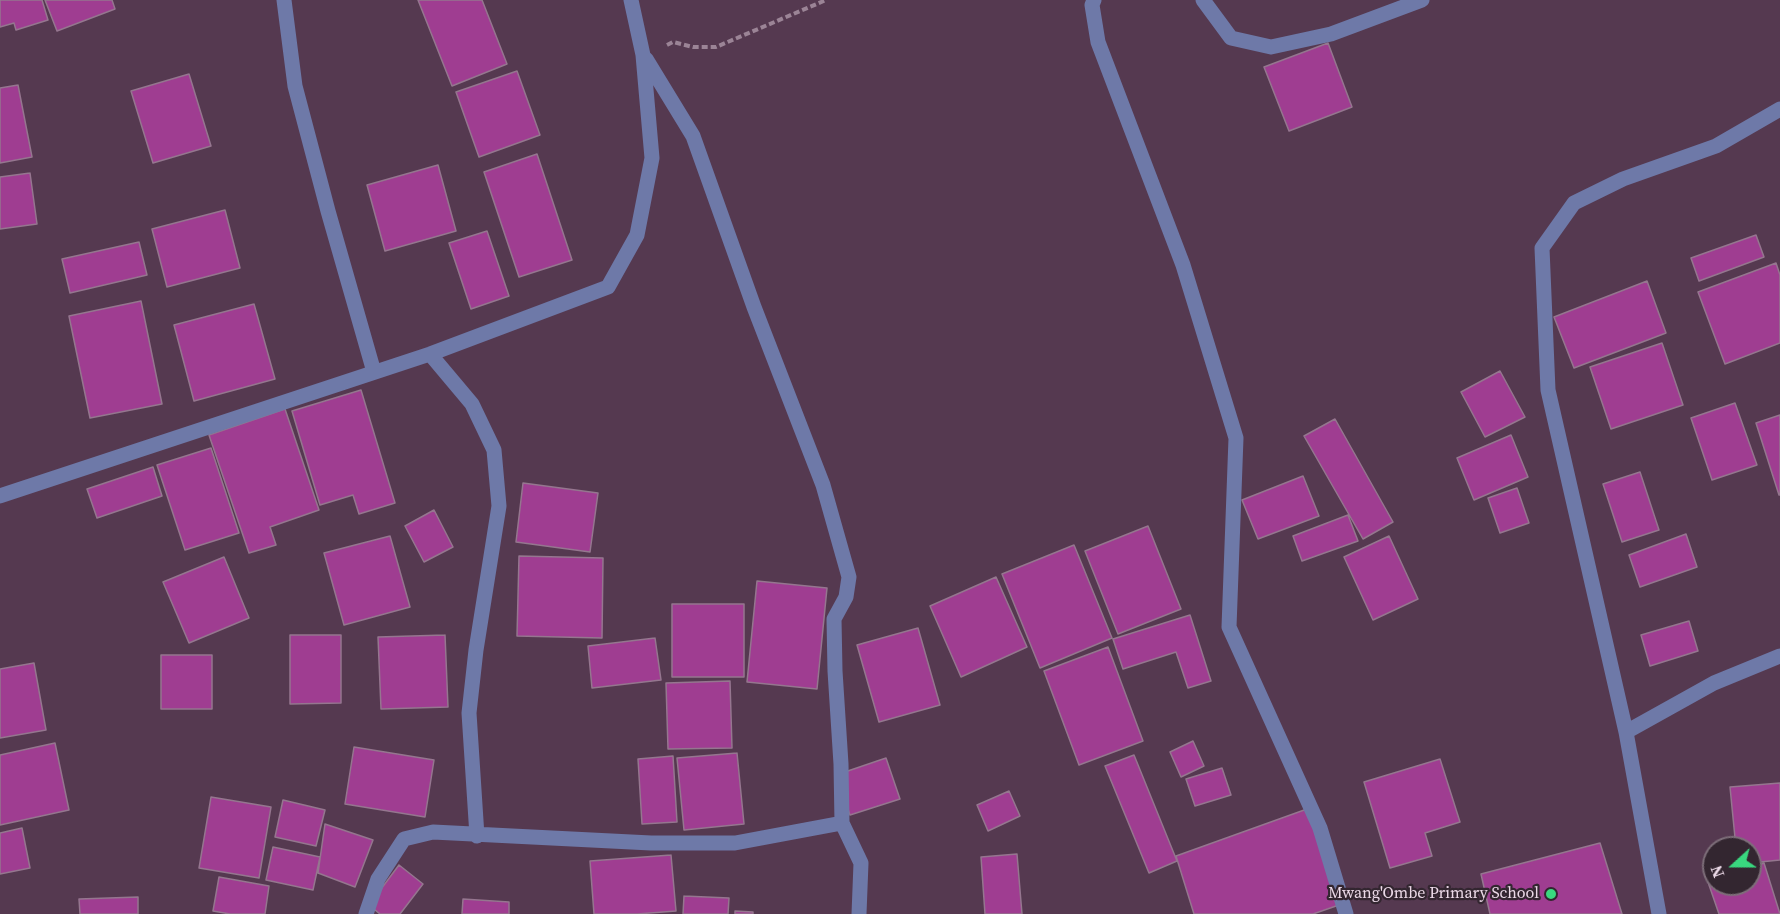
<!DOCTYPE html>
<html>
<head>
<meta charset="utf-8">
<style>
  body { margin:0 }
  #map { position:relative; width:1780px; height:914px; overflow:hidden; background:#553950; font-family:"Source Serif 4",serif }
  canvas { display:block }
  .north { position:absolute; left:1702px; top:836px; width:60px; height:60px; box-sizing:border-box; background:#332630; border:2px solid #7d6e79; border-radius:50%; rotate:249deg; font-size:16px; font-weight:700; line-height:24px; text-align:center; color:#ebd9e7 }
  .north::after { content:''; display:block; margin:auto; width:21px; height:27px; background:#39d87f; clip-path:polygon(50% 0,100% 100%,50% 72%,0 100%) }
</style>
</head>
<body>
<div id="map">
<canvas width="1780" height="914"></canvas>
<div class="north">N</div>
</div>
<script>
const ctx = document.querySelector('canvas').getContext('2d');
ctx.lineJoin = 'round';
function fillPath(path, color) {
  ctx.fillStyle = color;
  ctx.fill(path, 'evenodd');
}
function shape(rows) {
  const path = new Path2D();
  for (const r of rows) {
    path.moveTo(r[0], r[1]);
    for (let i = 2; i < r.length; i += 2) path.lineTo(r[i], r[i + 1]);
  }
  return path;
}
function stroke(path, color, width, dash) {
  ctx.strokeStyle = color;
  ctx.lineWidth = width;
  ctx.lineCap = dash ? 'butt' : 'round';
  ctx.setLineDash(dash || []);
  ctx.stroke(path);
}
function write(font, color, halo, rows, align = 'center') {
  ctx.font = font + ' "Source Serif 4",serif';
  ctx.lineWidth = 4.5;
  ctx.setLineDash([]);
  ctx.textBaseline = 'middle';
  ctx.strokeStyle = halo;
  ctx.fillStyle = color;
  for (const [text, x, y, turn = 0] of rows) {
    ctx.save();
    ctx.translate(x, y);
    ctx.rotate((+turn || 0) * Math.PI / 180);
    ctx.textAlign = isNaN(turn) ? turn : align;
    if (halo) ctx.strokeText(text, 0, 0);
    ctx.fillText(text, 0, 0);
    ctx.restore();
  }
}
const building = shape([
  [0,0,42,0,48,20,16,30,14,23,0,27,0,0],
  [45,0,112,0,115,9,57,31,45,0],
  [418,0,482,0,507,64,452,86,418,0],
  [1328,43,1352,107,1289,131,1264,67,1328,43],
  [517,71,540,135,479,157,456,92,517,71],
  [189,74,211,146,153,163,131,91,189,74],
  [18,85,32,157,0,163,0,88,18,85],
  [537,154,572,260,519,277,484,172,537,154],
  [438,165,456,231,385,251,367,185,438,165],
  [30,173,37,224,0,229,0,177,30,173],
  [225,210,240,268,167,287,152,229,225,210],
  [487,231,509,296,471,309,449,243,487,231],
  [1756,235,1764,257,1699,281,1691,258,1756,235],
  [139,242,147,275,70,293,62,259,139,242],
  [1776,263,1780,275,1780,343,1725,364,1698,292,1776,263],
  [1647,281,1666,333,1574,368,1554,317,1647,281],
  [141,301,162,404,90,418,69,316,141,301],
  [254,304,275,379,194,401,174,325,254,304],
  [1662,343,1683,405,1611,429,1590,367,1662,343],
  [1500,371,1525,417,1485,437,1461,392,1500,371],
  [361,390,395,503,359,514,353,495,320,505,292,411,361,390],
  [1735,403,1757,465,1712,480,1691,418,1735,403],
  [285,409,319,510,270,527,276,545,249,553,209,435,285,409],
  [1780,415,1780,495,1779,495,1756,423,1780,415],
  [1335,419,1393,522,1363,539,1304,436,1335,419],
  [1511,435,1528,477,1474,500,1457,458,1511,435],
  [211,448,239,533,185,550,157,465,211,448],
  [153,467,162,496,97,518,87,489,153,467],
  [1640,472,1659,530,1622,542,1603,484,1640,472],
  [1303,476,1319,516,1258,539,1242,500,1303,476],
  [523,483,598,493,590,552,516,542,523,483],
  [1517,488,1529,523,1500,533,1488,498,1517,488],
  [434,510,453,547,424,562,405,526,434,510],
  [1348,515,1358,541,1302,561,1293,536,1348,515],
  [1148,526,1181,609,1118,634,1085,551,1148,526],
  [1686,534,1697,567,1640,587,1629,555,1686,534],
  [390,536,410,607,344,625,324,553,390,536],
  [1389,536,1418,599,1373,620,1344,557,1389,536],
  [1074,545,1112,638,1040,668,1002,574,1074,545],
  [519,556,603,558,602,638,517,636,519,556],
  [224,557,249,618,189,643,163,582,224,557],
  [996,577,1027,647,961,677,930,606,996,577],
  [757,581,827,588,817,689,747,682,757,581],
  [672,604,744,604,744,677,672,677,672,604],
  [1190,615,1211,681,1188,688,1176,652,1123,669,1113,639,1190,615],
  [1689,621,1698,651,1650,666,1641,635,1689,621],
  [918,628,940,705,879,722,857,645,918,628],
  [290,635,341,635,341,703,290,704,290,635],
  [445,635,448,707,381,709,378,637,445,635],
  [655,638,661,680,592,688,588,646,655,638],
  [1108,647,1143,741,1079,765,1044,671,1108,647],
  [161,655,212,655,212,709,161,709,161,655],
  [34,663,46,730,0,738,0,669,34,663],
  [730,681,732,748,668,749,666,683,730,681],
  [1193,741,1204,766,1181,777,1170,752,1193,741],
  [55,743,69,810,0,825,0,755,55,743],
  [354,747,434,760,425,817,345,804,354,747],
  [737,753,744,824,684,830,677,758,737,753],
  [1134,755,1177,861,1149,873,1105,766,1134,755],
  [673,756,677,822,642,824,638,759,673,756],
  [886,758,900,799,850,815,836,775,886,758],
  [1440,759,1460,822,1425,833,1432,856,1390,868,1364,782,1440,759],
  [1222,768,1231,795,1195,806,1186,779,1222,768],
  [1780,783,1780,860,1750,863,1750,848,1736,848,1730,787,1780,783],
  [1009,791,1020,816,988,831,977,805,1009,791],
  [211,797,271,807,259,878,199,868,211,797],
  [283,800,325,810,316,846,275,837,283,800],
  [1307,809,1339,905,1313,914,1194,914,1176,856,1307,809],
  [325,824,373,840,355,887,318,873,325,824],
  [22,828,30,868,0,874,0,833,22,828],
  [1600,843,1622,914,1490,914,1481,874,1600,843],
  [273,847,320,857,313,890,266,880,273,847],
  [1017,854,1022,914,985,914,981,857,1017,854],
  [671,855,676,911,637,914,594,914,590,861,671,855],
  [1764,863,1780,914,1719,914,1708,882,1714,880,1714,884,1750,884,1750,868,1764,863],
  [399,865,423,884,400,914,380,914,369,905,399,865],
  [219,877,269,886,265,914,230,914,213,911,219,877],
  [684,896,729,898,728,914,683,914,684,896],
  [138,897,138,914,80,914,79,899,138,897],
  [463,899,509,902,509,914,462,914,463,899],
  [735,911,753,912,753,914,735,914,735,911]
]);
const path = shape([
  [667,45,673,42,693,47,716,47,826,0]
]);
const minor = shape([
  [284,0,295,86,328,211,374,372],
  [1094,0,1092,5,1098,42,1183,265,1236,438,1229,627,1320,828,1346,914],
  [1203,0,1231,38,1271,47,1331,34,1422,0],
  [646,59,693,136,754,307,823,485,849,577,846,597,834,619,835,671,841,764,842,823,861,863,859,914],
  [430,354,472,404,494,450,499,506,476,650,469,713,477,836],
  [0,496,430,354,608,287,637,235,652,158,643,55,631,0],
  [1626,732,1714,683,1780,656],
  [366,914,378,879,404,839,433,832,651,843,735,843,842,823],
  [1659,914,1626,732,1548,390,1542,248,1574,203,1623,179,1716,146,1780,109]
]);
const markers = [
  [1551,894,6,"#39d87f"]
];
const poiNames = [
  ["Mwang'Ombe Primary School",1539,894]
];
fillPath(building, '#9f3d91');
stroke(building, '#95768f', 1.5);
stroke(path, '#9b8496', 4, [6, 3]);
stroke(minor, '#6e79a8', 15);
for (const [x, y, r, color] of markers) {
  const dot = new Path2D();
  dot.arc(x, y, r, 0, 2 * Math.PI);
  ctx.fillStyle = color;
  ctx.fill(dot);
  stroke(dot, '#332630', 2);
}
write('16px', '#ebd9e7', '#332630', poiNames, 'right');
</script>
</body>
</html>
